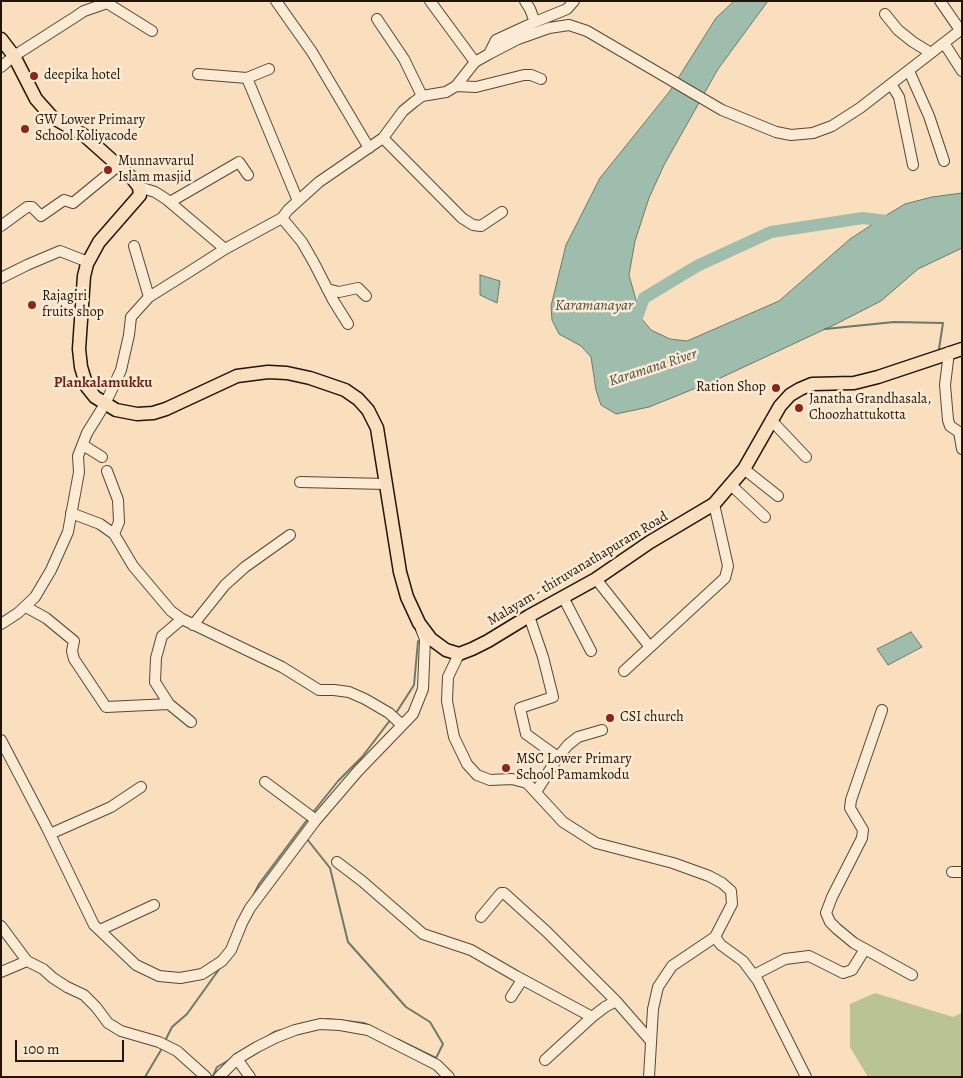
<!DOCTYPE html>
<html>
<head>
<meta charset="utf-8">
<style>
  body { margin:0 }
  #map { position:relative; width:963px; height:1078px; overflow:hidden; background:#f9dfbd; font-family:Alegreya,serif }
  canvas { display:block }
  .frame { position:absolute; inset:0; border:2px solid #211507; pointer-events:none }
  .scale { position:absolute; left:15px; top:1040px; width:109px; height:22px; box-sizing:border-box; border:2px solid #211507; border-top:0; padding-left:6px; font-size:15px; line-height:18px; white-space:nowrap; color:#211507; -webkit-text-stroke:4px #fbead4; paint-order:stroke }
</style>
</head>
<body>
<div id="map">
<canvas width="963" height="1078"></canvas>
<div class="frame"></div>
<div class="scale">100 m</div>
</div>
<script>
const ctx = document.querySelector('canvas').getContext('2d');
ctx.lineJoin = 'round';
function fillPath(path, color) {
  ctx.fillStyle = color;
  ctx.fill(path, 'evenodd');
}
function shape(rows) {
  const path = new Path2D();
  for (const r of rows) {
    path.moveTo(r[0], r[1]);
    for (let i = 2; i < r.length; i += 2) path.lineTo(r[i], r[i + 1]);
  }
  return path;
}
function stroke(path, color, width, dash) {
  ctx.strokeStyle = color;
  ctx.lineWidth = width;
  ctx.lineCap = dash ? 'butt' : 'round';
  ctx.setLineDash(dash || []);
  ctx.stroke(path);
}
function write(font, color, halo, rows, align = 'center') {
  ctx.font = font + ' Alegreya,serif';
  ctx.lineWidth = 5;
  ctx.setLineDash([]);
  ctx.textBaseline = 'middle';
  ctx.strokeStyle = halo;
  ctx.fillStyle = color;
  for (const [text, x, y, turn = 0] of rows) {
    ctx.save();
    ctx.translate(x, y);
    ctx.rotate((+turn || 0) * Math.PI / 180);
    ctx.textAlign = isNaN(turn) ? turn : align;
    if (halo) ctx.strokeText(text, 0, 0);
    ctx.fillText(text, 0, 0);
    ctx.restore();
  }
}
const green = shape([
  [875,993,953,1017,962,1013,962,1077,868,1077,850,1047,850,1004]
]);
const water = shape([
  [734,1,768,1,718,69,664,165,649,198,635,241,629,275,641,318,651,330,670,339,687,341,779,301,850,239,885,216,905,204,932,197,962,193,962,248,918,269,881,301,836,324,716,380,649,407,616,414,601,405,596,390,591,357,581,346,559,334,552,320,551,306,566,245,600,178,670,91,716,18,734,1],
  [480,275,500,281,497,303,480,295,480,275],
  [911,632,922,647,888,665,877,649,911,632]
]);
const stream = shape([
  [825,329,894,322,943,323,939,349],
  [396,713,414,685,418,641],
  [314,811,338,781,362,757,391,719],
  [307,839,330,868,348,942,406,1007,430,1022,443,1044,436,1058,397,1039],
  [253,896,259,884,307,820],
  [327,1019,364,1023,368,1025],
  [265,1038,274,1032,281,1030],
  [166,1039,172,1027,187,1014,220,968],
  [213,1076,217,1067,231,1059],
  [145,1077,161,1050]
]);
const river = shape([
  [633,328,644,298,697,266,771,232,863,218,894,222]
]);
const minor = shape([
  [276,1,312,52,369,148],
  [430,1,475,62],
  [940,1,960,30],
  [107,3,152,31],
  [885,14,898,30,913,42,931,53],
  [377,19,404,59,422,96],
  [535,22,567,9,574,1],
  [944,43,962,71],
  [489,54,496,40,535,22,530,9,525,1],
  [1,67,14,56,75,17,84,11,107,3,107,1],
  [269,69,247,78,298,201],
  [909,71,929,116,944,161],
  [198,74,247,78],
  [891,84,899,97,913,165],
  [456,86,476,87,524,75,531,75,541,79],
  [383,138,462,218,473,225,481,226,502,212],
  [139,187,155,192,166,199,225,249],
  [170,202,239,162,248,175],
  [282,218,302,242,314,263,333,300,348,324],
  [1,226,27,207,32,207,41,216,64,200,73,203,118,166],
  [134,246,149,297],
  [1,278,27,265,60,251,88,262],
  [327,289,339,292,358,288,366,296],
  [949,352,945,385,948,420,950,426,959,432,962,449],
  [771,420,806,457],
  [83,445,102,457],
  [744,469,778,496],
  [107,471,118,500,119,522,114,534],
  [300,482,386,484],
  [731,485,765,517],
  [71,513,100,524,114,534,133,566,171,611,182,619,282,667,319,690,334,690,349,692,365,699,389,713,402,725],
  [596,579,650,647],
  [563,597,591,651],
  [26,607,46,618,74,641,72,651,74,659,106,707,169,704],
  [529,616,543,657,553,697,520,708,526,734,558,757],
  [182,619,162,636,156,658,155,682,169,704,191,722],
  [1,624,18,613,35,597,51,570,68,532,79,472,78,456,87,433,105,404,121,370,129,335,131,317,149,297,189,272,225,249,282,218,288,210,319,182,383,138,403,111,414,102,422,96,446,92,456,86,475,62,489,54,518,39,549,28,569,25,587,31,722,110,776,132,791,135,813,133,832,126,860,108,962,29],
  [193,625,225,585,245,567,290,535],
  [459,654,448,677,447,701,454,737,467,764,477,775,490,780,512,779,527,783,563,822,596,843,673,863,709,876,722,883,731,891,732,904,715,937,721,945,743,961,758,981,806,1077],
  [624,671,725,578,728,566,714,504],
  [882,710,851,800,850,808,863,830,862,838,832,897,826,913,830,922,837,929,854,943,912,975],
  [1,740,47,828,94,925,136,965,159,976,180,978,202,974,222,961,231,950,242,923,250,908,316,820,358,771,413,714,423,689,425,639,421,629],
  [265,782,316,820],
  [536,792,558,757,568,745,578,737,602,730],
  [50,834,111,807,141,787],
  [337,862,362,881,423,934,471,950,516,976,592,1017,545,1060],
  [952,872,962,872],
  [481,917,501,893,504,893,547,932,616,1001,650,1040],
  [1,926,27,961,43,969,53,978,67,987,84,995,96,1007,108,1023,121,1031,159,1042,177,1051,206,1077],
  [100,930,154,905],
  [1,972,27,961],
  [754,975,785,959,809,956,843,973,852,970,865,949],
  [511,997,522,980],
  [592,1017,605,1007,616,1001],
  [237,1059,250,1077],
  [219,1077,237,1059,257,1047,277,1037,295,1030,320,1024,340,1025,368,1030,437,1065,449,1077],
  [649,1077,653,1009,658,987,672,966,715,937]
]);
const major = shape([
  [1,39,14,56,36,99,52,117,85,136,132,178,139,187,140,195,99,242,87,264,84,276,79,349,81,367,87,387,95,397,116,410,137,414,153,413,166,409,237,376,268,372,287,373,310,378,345,390,358,399,368,410,377,428,400,572,407,597,419,623,431,639,446,650,459,654,472,649,488,641,529,616,596,579,650,542,714,504,744,469,780,406,790,395,800,389,812,384,854,383,878,377,962,349]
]);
const markers = [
  [34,76,5,"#8f2418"],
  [25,129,5,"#8f2418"],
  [108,170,5,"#8f2418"],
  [32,305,5,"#8f2418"],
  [776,388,5,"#8f2418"],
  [799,408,5,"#8f2418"],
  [610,718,5,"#8f2418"],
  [506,768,5,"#8f2418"]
];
const poiNames = [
  ["deepika hotel",44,76],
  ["GW Lower Primary",35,121],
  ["School Koliyacode",35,137],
  ["Munnavvarul",118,162],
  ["Islam masjid",118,178],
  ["Rajagiri",42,297],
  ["fruits shop",42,313],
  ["Ration Shop",766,388,"right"],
  ["Janatha Grandhasala,",809,400],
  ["Choozhattukotta",809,416],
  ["CSI church",620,718],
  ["MSC Lower Primary",516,760],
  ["School Pamamkodu",516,776]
];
const streetNames = [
  ["Malayam - thiruvanathapuram Road",578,569,-31]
];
const waterNames = [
  ["Karamanayar",594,306],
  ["Karamana River",653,368,-18]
];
const neighbourhoodNames = [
  ["Plankalamukku",103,383]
];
fillPath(green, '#b9c394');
fillPath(water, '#9ebdad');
stroke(water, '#6c7a6b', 1);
stroke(stream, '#6c7a6b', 2);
stroke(river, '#9ebdad', 12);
stroke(minor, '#574834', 12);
stroke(major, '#211507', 15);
stroke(minor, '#fbead4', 10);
stroke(major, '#f9dfbd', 12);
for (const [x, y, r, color] of markers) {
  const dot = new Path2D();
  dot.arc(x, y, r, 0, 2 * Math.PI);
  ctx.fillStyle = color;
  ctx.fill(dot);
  stroke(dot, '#fbead4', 2);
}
write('14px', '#211507', '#fbead4', poiNames, 'left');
write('14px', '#211507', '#fbead4', streetNames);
write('italic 15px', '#4d5041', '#fbead4', waterNames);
write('bold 15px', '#7a1f14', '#fbead4', neighbourhoodNames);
</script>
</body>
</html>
